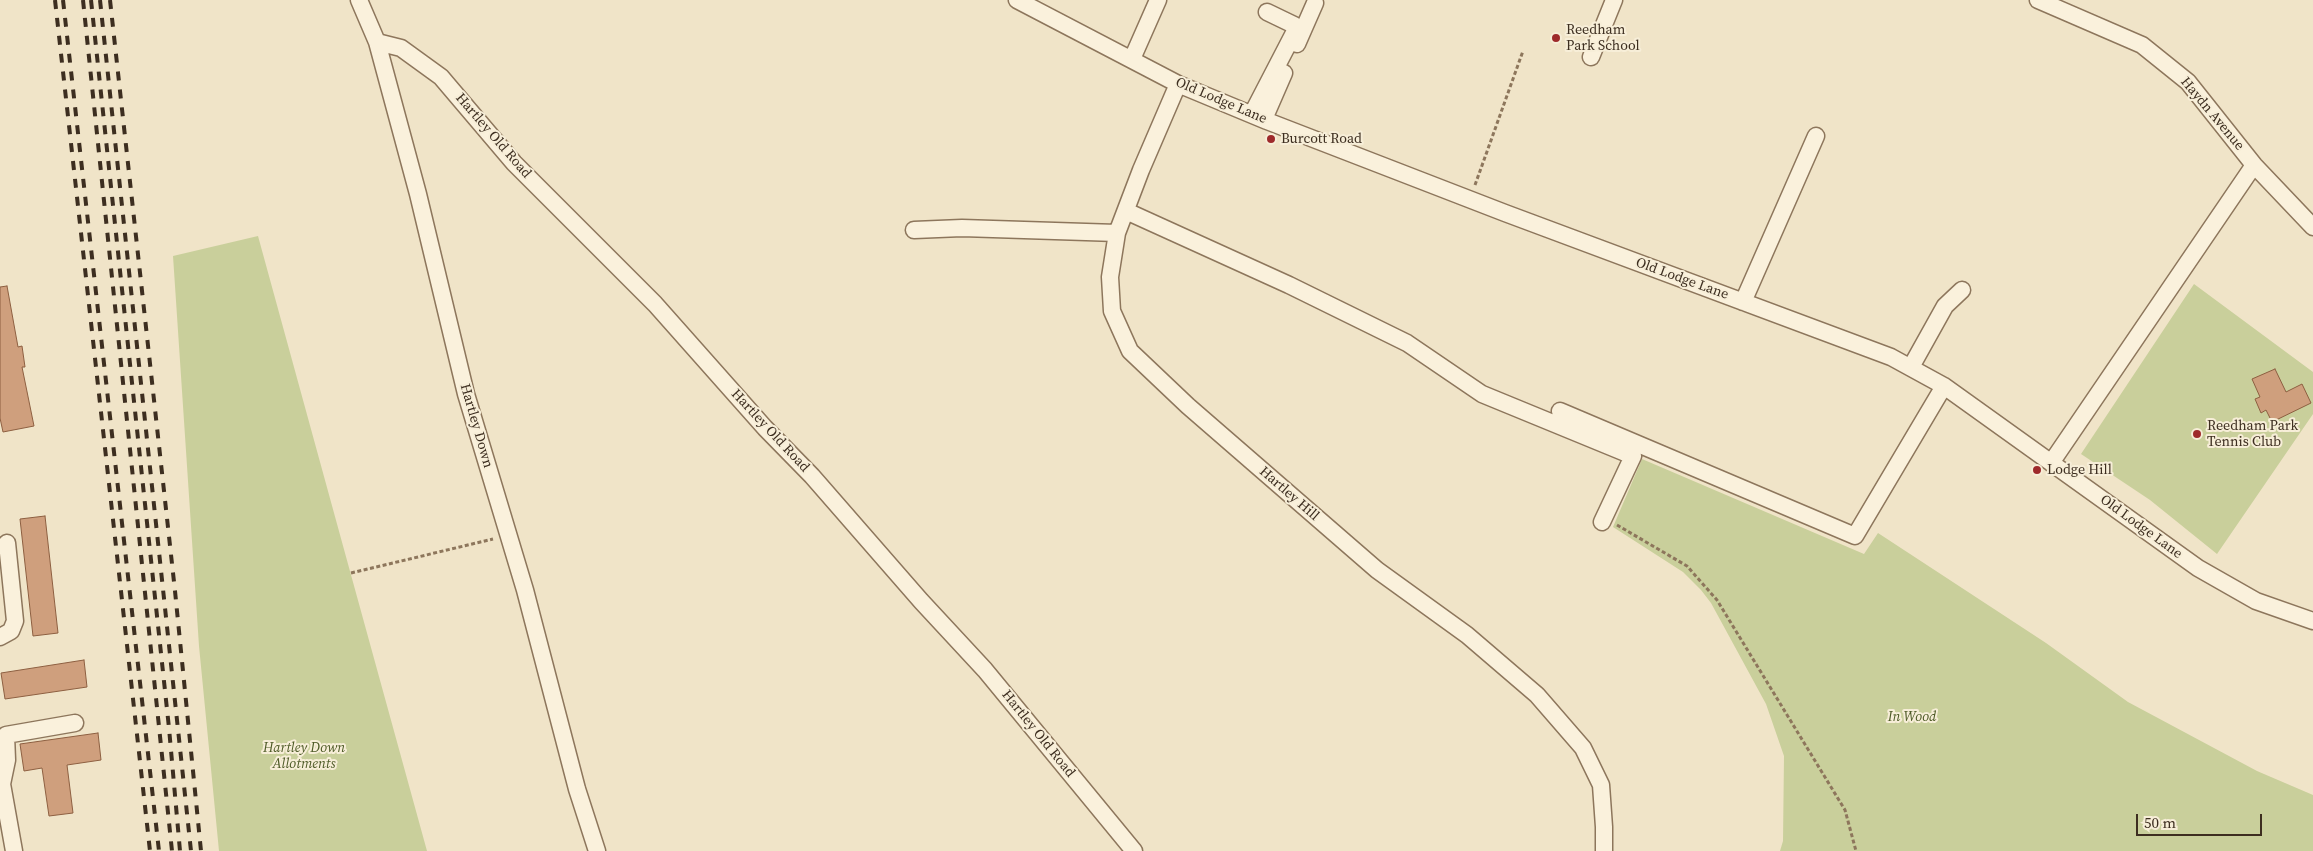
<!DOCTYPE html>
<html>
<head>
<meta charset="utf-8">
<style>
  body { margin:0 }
  #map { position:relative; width:2313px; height:851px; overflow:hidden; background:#f0e4c8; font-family:"Source Serif 4",serif }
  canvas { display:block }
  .scale { position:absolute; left:2136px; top:814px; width:126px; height:22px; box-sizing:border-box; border:2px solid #3d2e20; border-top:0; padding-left:6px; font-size:15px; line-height:18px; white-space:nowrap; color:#3d2e20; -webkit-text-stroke:4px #f7eed8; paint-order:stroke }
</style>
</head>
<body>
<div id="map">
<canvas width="2313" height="851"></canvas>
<div class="scale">50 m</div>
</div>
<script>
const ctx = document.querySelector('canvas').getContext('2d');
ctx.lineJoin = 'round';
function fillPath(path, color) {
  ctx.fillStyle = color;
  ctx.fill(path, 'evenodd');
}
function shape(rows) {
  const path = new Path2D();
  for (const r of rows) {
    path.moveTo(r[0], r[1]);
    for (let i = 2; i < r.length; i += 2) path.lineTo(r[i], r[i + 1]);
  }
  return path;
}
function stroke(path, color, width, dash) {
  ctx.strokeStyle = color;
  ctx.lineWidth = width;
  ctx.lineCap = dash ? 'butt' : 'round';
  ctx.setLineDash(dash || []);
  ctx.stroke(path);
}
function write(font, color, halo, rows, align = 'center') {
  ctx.font = font + ' "Source Serif 4",serif';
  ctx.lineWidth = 4;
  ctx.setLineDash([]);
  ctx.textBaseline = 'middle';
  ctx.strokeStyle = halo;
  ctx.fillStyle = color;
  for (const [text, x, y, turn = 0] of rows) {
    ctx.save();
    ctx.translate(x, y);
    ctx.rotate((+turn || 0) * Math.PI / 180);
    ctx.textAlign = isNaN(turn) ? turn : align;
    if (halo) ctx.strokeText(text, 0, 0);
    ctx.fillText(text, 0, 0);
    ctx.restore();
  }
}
const green = shape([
  [258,236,348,564,427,851,219,851,199,646,173,256],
  [2194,284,2313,372,2313,414,2217,554,2150,500,2081,454],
  [1642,459,1864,554,1878,533,2046,643,2128,702,2257,771,2313,795,2313,851,1780,851,1783,841,1784,756,1766,704,1711,603,1701,590,1683,572,1613,527]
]);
const building = shape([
  [7,286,18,347,22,346,25,367,22,367,34,426,3,432,0,418,0,287,7,286],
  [2275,369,2286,392,2302,384,2311,403,2272,422,2266,410,2261,413,2255,399,2260,397,2252,379,2275,369],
  [45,516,58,633,33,636,20,519,45,516],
  [84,660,87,687,5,699,1,673,84,660],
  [98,733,101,760,67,765,73,813,49,816,42,768,24,771,20,744,98,733]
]);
const path = shape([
  [1475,185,1523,51],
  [1617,525,1687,566,1717,600,1845,810,1856,851],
  [351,573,493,539]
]);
const minor = shape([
  [359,0,377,42,418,194,466,394,525,590,577,789,597,851],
  [1017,0,1178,84,1267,121,1505,213,1891,357,1944,386,2198,568,2256,601,2313,621],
  [2038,0,2142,45,2188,82,2254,165,2313,227],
  [377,42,401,48,441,77,514,163,655,304,765,428,812,476,921,601,985,670,1134,851],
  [1297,44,1315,3],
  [1591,57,1614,0],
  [1132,59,1158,0],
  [1178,84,1141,170,1117,233,1110,277,1112,311,1130,351,1188,406,1377,570,1467,635,1537,695,1583,748,1601,785,1604,827,1604,851],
  [1252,114,1295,31,1294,25,1267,12],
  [1264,119,1284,73],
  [1126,211,1289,285,1407,343,1482,394,1633,456,1602,522],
  [914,230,962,228,1117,233],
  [1743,302,1816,136],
  [1911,367,1945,306,1962,290],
  [1560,411,1855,536,1944,386],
  [2051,463,2254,165],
  [0,637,11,631,15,621,7,543],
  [14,851,2,784,7,760,6,735,75,723]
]);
const rail = shape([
  [55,0,150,851],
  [63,0,159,851],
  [83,0,172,851],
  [91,0,169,728,180,851],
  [100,0,191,851],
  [110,0,175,591,201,851]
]);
const markers = [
  [1556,38,5,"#9e2a2b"],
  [1271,139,5,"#9e2a2b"],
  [2197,434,5,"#9e2a2b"],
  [2037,470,5,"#9e2a2b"]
];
const poiNames = [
  ["Reedham",1566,30],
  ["Park School",1566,46],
  ["Burcott Road",1281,139],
  ["Reedham Park",2207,426],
  ["Tennis Club",2207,442],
  ["Lodge Hill",2047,470]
];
const streetNames = [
  ["Old Lodge Lane",1221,101,23],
  ["Haydn Avenue",2212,114,50],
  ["Hartley Old Road",493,136,49],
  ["Old Lodge Lane",1682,279,20],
  ["Hartley Down",476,426,74],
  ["Hartley Old Road",770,431,47],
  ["Hartley Hill",1289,494,41],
  ["Old Lodge Lane",2141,527,36],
  ["Hartley Old Road",1038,734,51]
];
const parkNames = [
  ["In Wood",1912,717],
  ["Hartley Down",304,748],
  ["Allotments",304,764]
];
fillPath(green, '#c9cf9b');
fillPath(building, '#cf9f7d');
stroke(building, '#8d5f41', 1);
stroke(minor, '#8d765c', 19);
stroke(path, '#8d765c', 3, [4, 2.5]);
stroke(minor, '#faf1dc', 16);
stroke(rail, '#3d2e20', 4, [9, 9]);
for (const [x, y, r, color] of markers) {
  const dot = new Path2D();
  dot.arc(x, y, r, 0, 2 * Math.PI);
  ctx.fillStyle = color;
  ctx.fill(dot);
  stroke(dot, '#f7eed8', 2);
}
write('14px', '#3d2e20', '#f7eed8', poiNames, 'left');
write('14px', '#3d2e20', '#f7eed8', streetNames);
write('italic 14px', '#4d5a26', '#f7eed8', parkNames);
</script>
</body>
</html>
